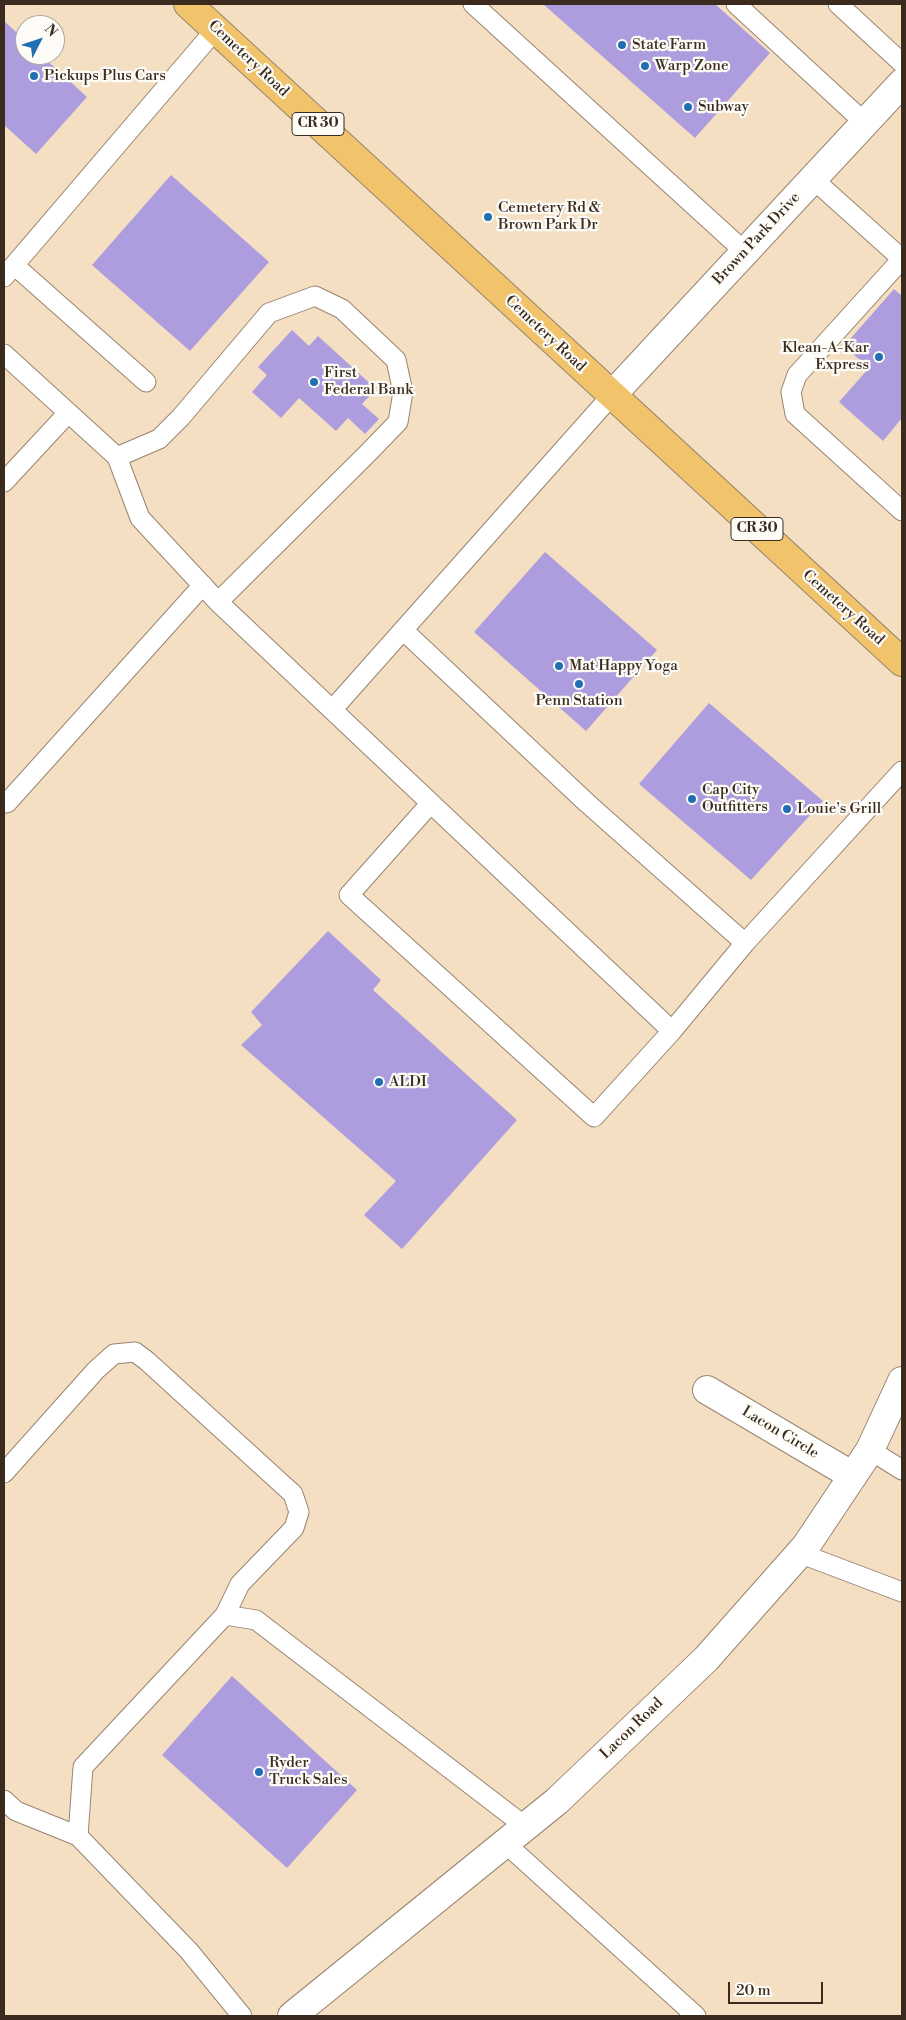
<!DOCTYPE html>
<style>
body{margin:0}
#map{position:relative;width:906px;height:2020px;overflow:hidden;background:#f4dfc2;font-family:"Libre Bodoni",serif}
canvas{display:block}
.frame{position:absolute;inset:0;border:5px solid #3b2a1e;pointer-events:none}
.north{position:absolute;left:15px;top:15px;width:50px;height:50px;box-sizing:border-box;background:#fdfcf7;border:1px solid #afa8a0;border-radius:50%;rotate:49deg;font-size:14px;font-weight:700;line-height:20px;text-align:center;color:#3b2a1e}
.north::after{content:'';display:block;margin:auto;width:18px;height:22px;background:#1f6fb2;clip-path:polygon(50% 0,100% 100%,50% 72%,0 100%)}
.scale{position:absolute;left:728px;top:1982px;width:95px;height:22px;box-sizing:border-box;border:2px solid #3b2a1e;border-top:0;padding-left:6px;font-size:15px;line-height:18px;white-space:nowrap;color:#3b2a1e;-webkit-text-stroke:4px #fdfcf7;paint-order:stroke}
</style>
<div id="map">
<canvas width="906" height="2020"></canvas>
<div class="frame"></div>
<div class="north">N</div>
<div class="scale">20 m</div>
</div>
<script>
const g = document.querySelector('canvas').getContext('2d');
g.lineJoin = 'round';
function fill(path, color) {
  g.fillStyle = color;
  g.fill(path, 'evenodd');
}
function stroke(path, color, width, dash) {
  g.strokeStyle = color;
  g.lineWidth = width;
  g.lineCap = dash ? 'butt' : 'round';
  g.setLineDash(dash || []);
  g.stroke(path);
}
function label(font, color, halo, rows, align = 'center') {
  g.font = font + ' "Libre Bodoni",serif';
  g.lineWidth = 4.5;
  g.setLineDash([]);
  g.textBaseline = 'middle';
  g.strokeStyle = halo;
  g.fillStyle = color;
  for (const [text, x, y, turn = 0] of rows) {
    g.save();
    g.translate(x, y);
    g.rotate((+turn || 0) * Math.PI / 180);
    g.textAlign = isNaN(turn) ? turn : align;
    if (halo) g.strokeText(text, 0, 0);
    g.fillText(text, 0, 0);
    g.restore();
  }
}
fill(new Path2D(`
 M543,4H715L770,53L695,138Z
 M4,21L25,40V55H41L87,97L36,154L4,125Z
 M171,175L269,262L190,351L92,265Z
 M894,289L902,296V418L883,441L839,402L869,368L844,346Z
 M292,330L309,346L318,336L376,389L362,404L379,419L365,434L348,418L336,431L299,398L281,418L252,392L267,375L258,367Z
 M545,552L657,650L586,731L474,632Z
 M709,703L823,801L751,880L639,784Z
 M328,931L381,980L373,990L517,1120L402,1249L364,1215L396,1181L241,1045L262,1025L251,1012Z
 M232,1676L357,1790L287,1868L162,1755Z`), '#ae9dde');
const lane = new Path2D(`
 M473,4L745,252
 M736,4L865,123
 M838,4L902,63
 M813,179L902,259
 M902,259L797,375L791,392L795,414L902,511
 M14,265L146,382
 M4,277L216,29
 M4,354L117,457L140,518L218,602L672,1031
 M117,457L159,439L181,417L269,313L315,296L342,309L396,360L403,392L398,422L368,453L218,602
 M4,482L68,413
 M403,630L587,803L745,943
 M332,710L612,395
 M7,803L203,585
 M430,804L349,895L594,1117L672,1031L745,943L902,771
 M870,1450L902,1470
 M4,1473L96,1370L114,1354L135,1352L147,1361L293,1494L299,1512L294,1528L240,1584L225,1615
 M799,1553L902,1592
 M4,1800L16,1811L78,1836
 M505,1843L696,2016
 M242,2016L189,1951L78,1836L83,1767L225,1615L256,1620L526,1827`);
const street = new Path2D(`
 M612,395L902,83
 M707,1390L853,1476
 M292,2016L557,1801L706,1659L806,1546L870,1450L902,1381`);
const primary = new Path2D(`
 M188,4L902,662`);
stroke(lane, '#988470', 21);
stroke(street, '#988470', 30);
stroke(primary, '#988470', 30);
stroke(lane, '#fff', 19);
stroke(street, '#fff', 28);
stroke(primary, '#f1c36a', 28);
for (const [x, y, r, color] of [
 [622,45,5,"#1f6fb2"],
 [645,66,5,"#1f6fb2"],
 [34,76,5,"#1f6fb2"],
 [688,107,5,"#1f6fb2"],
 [488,217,5,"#1f6fb2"],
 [879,357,5,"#1f6fb2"],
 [314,382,5,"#1f6fb2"],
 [559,666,5,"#1f6fb2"],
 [579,684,5,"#1f6fb2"],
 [692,799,5,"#1f6fb2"],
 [787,809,5,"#1f6fb2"],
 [379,1082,5,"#1f6fb2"],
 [259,1772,5,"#1f6fb2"]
]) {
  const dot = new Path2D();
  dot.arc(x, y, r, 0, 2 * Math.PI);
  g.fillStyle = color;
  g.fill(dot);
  stroke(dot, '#fdfcf7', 2);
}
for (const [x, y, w] of [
 [318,124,52],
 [757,529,52]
]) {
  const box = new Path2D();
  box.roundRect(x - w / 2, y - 11.5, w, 23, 4);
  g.fillStyle = '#fdfcf7';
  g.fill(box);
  stroke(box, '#3b2a1e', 1);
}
label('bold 14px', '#3b2a1e', null, [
 ["CR 30",318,124],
 ["CR 30",757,529]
]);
label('15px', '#3b2a1e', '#fdfcf7', [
 ["State Farm",632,45],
 ["Warp Zone",655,66],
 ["Pickups Plus Cars",44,76],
 ["Subway",698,107],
 ["Cemetery Rd &",498,208],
 ["Brown Park Dr",498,225],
 ["Klean-A-Kar",869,348,"right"],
 ["Express",869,365,"right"],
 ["First",324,373],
 ["Federal Bank",324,390],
 ["Mat Happy Yoga",569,666],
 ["Penn Station",579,701,"center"],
 ["Cap City",702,790],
 ["Outfitters",702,807],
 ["Louie's Grill",797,809],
 ["ALDI",389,1082],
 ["Ryder",269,1763],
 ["Truck Sales",269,1780]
], 'left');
label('15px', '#3b2a1e', '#fdfcf7', [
 ["Cemetery Road",248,59,43],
 ["Brown Park Drive",757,239,-47],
 ["Cemetery Road",545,334,43],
 ["Cemetery Road",843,608,42],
 ["Lacon Circle",780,1433,31],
 ["Lacon Road",632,1729,-44]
]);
</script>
